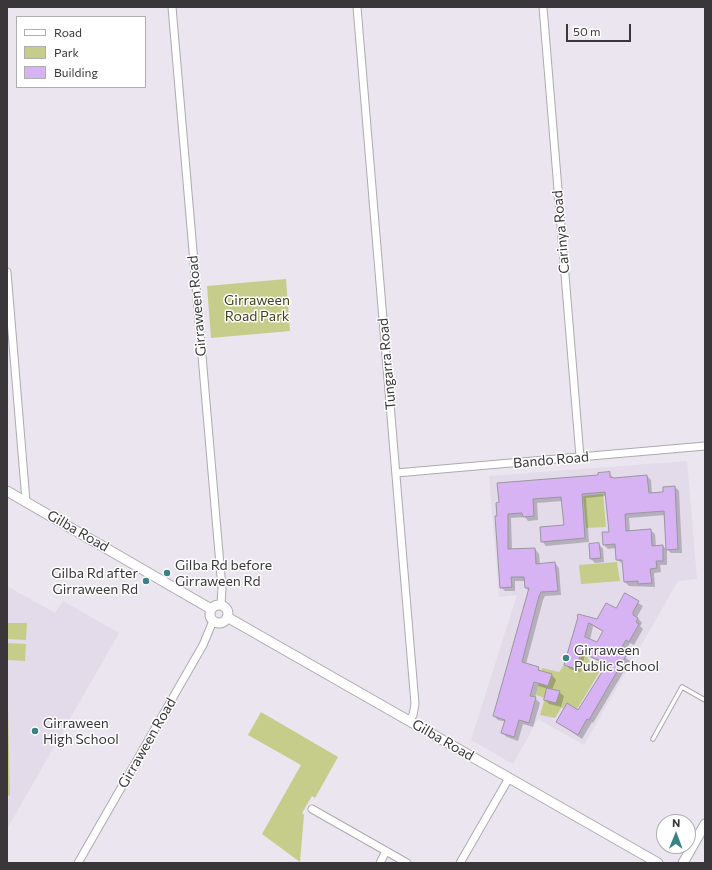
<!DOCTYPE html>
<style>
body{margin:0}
#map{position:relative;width:712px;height:870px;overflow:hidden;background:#eae5ee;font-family:Commissioner,sans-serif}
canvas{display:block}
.frame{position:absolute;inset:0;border:8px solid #39373a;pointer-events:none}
.legend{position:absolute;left:16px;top:16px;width:130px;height:72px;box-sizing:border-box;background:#fff;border:1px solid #b0afb0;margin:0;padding:5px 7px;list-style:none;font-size:12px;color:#39373a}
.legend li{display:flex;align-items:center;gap:8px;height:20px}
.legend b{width:20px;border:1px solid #b0afb0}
.north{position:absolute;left:656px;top:814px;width:40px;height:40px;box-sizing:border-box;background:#fff;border:1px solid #b0afb0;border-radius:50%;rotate:1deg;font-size:11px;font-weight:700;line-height:16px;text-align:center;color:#39373a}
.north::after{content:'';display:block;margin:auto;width:14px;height:18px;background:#3a8284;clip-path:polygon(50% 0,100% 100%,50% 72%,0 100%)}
.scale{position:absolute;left:566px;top:24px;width:65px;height:18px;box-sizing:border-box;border:2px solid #39373a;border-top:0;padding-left:5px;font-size:12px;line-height:14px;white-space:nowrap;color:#39373a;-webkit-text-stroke:3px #fff;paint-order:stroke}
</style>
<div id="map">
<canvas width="712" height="870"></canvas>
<div class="frame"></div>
<ul class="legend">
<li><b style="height:5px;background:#fff"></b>Road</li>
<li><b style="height:11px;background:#c6cd8b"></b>Park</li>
<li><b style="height:11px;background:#d8b3f4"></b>Building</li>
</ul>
<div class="north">N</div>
<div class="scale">50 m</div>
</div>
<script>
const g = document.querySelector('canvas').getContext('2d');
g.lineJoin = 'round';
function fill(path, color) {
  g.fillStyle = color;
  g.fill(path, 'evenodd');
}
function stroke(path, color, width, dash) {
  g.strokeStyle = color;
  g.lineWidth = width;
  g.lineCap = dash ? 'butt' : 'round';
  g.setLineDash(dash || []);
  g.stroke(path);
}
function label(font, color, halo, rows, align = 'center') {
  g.font = font + ' Commissioner,sans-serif';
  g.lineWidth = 3;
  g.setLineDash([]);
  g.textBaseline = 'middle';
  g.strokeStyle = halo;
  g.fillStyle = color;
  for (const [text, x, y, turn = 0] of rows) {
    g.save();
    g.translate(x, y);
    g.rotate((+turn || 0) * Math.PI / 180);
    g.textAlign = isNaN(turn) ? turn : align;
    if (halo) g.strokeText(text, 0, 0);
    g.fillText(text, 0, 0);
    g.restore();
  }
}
fill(new Path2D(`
 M687,461L697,579L678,581L584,745L538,719L513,764L471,740L517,595L499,597L489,476Z
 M7,586L55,613L63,601L119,633L7,829Z`), '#e3daea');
fill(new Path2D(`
 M286,279L290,331L211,338L207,286Z
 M603,494L606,527L586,528L583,496Z
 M617,562L620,581L581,584L579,565Z
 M7,623H27L26,640L7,639Z
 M573,639L585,652L590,662H600L607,647L612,651L574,714L570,705L567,703L563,708H561L555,718L540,715L545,698L536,695L542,668L559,672L564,665Z
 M7,643L26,644L25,661L7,660Z
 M7,709H8L10,796L7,795Z
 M261,712L338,757L315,798L312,796L302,813L304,815L300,862L262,834L301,765L248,735Z`), '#c6cd8b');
fill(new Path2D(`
 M609,473L614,479L647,476L651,480L652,494L664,493L675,487L679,491L682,553H671L667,549V565H660L661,572L654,573L655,587L629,586L625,582L624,564L617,560L616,548L608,549L604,545L610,533L606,496L586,498L589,542L546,546L542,541L565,526L563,501L537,503L538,520L528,521L525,517L511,518L512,550L535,549L539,554L540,565L555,563L559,568L561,595L545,596L543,600L526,664L538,668L542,673L552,675L556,680L552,690L559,692L564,696L561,707L549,704L545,700L548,689L538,686L535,698L540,703L533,727L523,724L518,741L507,737L502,733L506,722L498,720L494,716L529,591L526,588V581H515V591H505L501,587L497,503ZM665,515L667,550L663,546L656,547L655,534L650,530L630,531L629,518Z
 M599,544L603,549L604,562L595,563L591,559Z
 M625,595L643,606L637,617L642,623L640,626L643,629L634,645L630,643L623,656L630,661L593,723L592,722L582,739L557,722L578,711L607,665L585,655L580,672L570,669L566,665L579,615L598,620L617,610ZM593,626L604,632L597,643L590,640Z`), '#0003');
const building = new Path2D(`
 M610,472V477L614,478L647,475L649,493L663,492V487L675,486L678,549L666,550L664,511L625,514L626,531L651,529L652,546L663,545V561H656L657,568L650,569L652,583L638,584V581L624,582L622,560H616L615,544L603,545L602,532H609L605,492L582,494L585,538L541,542L540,527L564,525L561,497L533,499L534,516L523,517L522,513L508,514V549L535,548L536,564L555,562L558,591L541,592L539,596L522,662L539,667L538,670L552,674L548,686L534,682L530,696L536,697L529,723L519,720L514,737L501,733L505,720L493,716L529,588H525L524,577H511L512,587L500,588L495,516H497L496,503L499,502L497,483L598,475V473Z
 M599,543L601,558L590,559L589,544Z
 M625,593L639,601L633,612V615L638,618L636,622L639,624L629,642L626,640L619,652L626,656L589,720L587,719L578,735L556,722L567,703L578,710L607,664L581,652L576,669L564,665L578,617L577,616L578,614L597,619L606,603L616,608ZM589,623L603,631L597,642L585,637Z
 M547,688L560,691L556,703L544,700Z`);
fill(building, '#d8b3f4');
stroke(building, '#9b969f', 1);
const service = new Path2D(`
 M653,739L682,687L705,700`);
const minor = new Path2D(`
 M172,7L222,588L221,604
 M357,7L415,704L413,715L409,720
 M543,7L580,457
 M7,272L26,501
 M396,473L705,446
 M312,809L407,863
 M78,863L203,645L213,621
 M380,863L386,851
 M460,863L509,778`);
const tertiary = new Path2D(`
 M7,491L211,609
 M210 614a9 9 0 1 1 18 0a9 9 0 1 1-18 0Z
 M227,617L658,863
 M683,863L705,824`);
stroke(service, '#aea9b2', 5.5);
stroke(minor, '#aea9b2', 9);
stroke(tertiary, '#aea9b2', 11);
stroke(service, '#fff', 3.5);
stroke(minor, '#fff', 7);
stroke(tertiary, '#fff', 9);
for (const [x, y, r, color] of [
 [167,573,4,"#3a8284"],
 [146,581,4,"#3a8284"],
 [566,658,4,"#3a8284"],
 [35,731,4,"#3a8284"]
]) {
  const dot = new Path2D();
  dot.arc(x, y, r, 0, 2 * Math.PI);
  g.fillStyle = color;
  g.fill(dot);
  stroke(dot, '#fff', 1.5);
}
label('14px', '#39373a', '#fff', [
 ["Carinya Road",561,232,-95],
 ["Girraween Road",197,306,-95],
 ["Tungarra Road",387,364,-95],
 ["Bando Road",551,460,-5],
 ["Gilba Road",78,531,30],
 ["Gilba Road",443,740,30],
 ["Girraween Road",147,743,-60]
]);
label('14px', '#3f4219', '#fff', [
 ["Girraween",257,300],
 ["Road Park",257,316]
]);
label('14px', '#39373a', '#fff', [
 ["Gilba Rd before",175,565],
 ["Girraween Rd",175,581],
 ["Gilba Rd after",138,573,"right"],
 ["Girraween Rd",138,589,"right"],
 ["Girraween",574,650],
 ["Public School",574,666],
 ["Girraween",43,723],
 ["High School",43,739]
], 'left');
</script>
